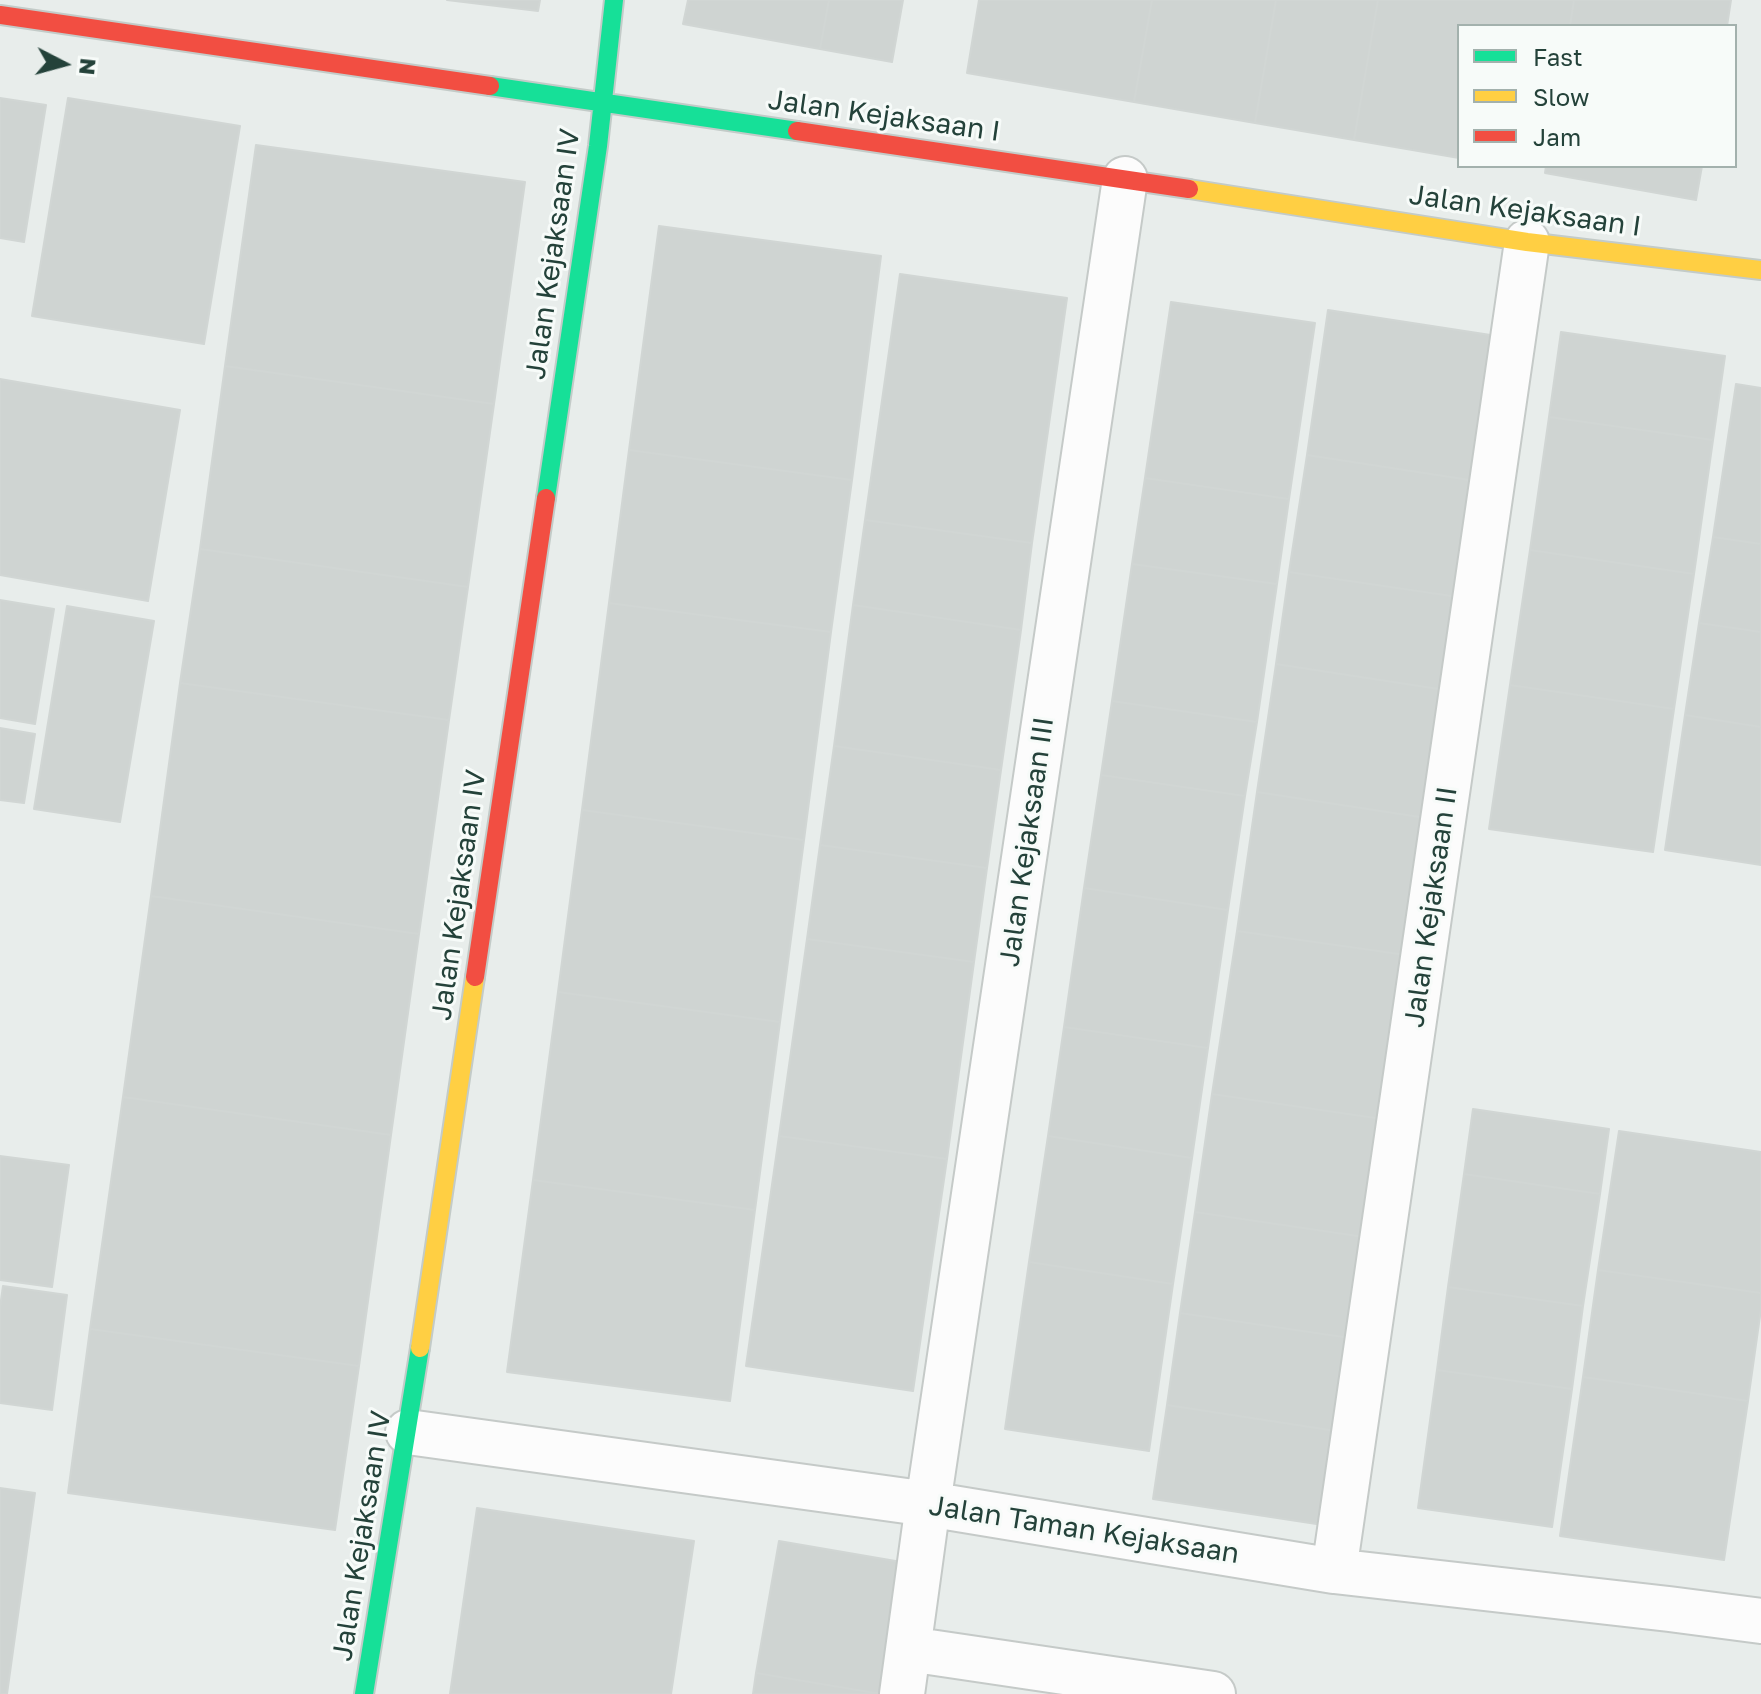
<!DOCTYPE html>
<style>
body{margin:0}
#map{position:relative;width:1761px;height:1694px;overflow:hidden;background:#e8edeb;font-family:"Golos Text",sans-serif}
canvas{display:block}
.legend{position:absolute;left:1457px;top:24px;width:280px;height:144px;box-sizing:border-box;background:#f7fbf9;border:2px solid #a3b1ad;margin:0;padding:10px 14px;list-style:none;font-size:24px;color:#24423a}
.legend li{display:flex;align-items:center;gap:16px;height:40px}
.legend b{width:40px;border:2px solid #a3b1ad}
.north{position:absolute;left:24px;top:24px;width:80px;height:80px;-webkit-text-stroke:6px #f7fbf9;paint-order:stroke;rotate:96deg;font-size:22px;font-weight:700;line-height:32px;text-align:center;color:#24423a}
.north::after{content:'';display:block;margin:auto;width:28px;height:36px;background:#24423a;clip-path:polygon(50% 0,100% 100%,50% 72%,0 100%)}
</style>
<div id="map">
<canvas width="1761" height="1694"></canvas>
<ul class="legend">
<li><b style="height:10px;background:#16e098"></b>Fast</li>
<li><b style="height:10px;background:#ffcf43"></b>Slow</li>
<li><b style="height:10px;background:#f24e42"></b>Jam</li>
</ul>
<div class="north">N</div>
</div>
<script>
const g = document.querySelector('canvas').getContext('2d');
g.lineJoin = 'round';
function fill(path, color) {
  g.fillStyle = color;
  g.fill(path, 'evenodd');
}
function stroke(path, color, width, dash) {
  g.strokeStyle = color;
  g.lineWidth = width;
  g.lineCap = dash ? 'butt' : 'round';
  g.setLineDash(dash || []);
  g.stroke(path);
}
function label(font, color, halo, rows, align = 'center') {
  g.font = font + ' "Golos Text",sans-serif';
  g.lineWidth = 6;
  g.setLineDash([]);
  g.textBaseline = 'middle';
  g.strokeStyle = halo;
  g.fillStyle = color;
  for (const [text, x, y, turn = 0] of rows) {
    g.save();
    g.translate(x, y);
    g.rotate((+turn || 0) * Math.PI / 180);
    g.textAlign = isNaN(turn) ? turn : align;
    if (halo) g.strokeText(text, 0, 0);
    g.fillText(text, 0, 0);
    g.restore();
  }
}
const building = new Path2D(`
 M447,0H540L538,11Z
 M688,0H829L820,49L683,24Z
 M829,0H903L892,62L820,49Z
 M979,0H1152L1134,102L967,73Z
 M1152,0H1276L1255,123L1134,102Z
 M1276,0H1378L1354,140L1255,123Z
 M1378,0H1574L1570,26H1459V158L1354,140Z
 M1574,0H1731L1727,26H1570Z
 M0,98L46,105L24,242L0,238Z
 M68,98L240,126L204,344L32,316Z
 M256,145L525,182L494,404L225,366Z
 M1546,166H1702L1696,200L1545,173Z
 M659,226L881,256L852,480L629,450Z
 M900,274L1067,298L1032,543L865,520Z
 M1171,302L1315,323L1289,499L1145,478Z
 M1328,310L1497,336L1476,481L1307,455Z
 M1561,332L1725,356L1713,440L1549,417Z
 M225,366L494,404L468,587L200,549Z
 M0,379L180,410L148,601L0,575Z
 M1736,384L1761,388V544L1713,537Z
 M1549,417L1713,440L1694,574L1530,550Z
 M629,450L852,480L831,632L609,603Z
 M1307,455L1476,481L1458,597L1289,572Z
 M1145,478L1289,499L1277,584L1132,564Z
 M865,520L1032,543L1021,630L853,605Z
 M1713,537L1761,544V632L1699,623Z
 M200,549L468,587L449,720L180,683Z
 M1530,550L1694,574L1674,709L1510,685Z
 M1132,564L1277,584L1257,722L1112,701Z
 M1289,572L1458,597L1445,690L1276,664Z
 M0,600L54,609L35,724L0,718Z
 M609,603L831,632L804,840L582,810Z
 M853,605L1021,630L1001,770L834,746Z
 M67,606L154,621L120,822L34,809Z
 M1699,623L1761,632V727L1685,715Z
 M1276,664L1445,690L1426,818L1257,792Z
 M180,683L449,720L419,934L151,896Z
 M1510,685L1674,709L1653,852L1489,829Z
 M1112,701L1257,722L1245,796L1101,775Z
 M1685,715L1761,727V865L1665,850Z
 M0,728L35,734L24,803L0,800Z
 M834,746L1001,770L987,868L820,845Z
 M1101,775L1245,796L1228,910L1084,888Z
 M1257,792L1426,818L1406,955L1237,931Z
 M582,810L804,840L780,1022L558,992Z
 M820,845L987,868L974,962L807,939Z
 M1084,888L1228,910L1208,1048L1064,1027Z
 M151,896L419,934L391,1135L123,1097Z
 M1237,931L1406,955L1382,1119L1212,1094Z
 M807,939L974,962L947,1159L779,1136Z
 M558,992L780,1022L755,1210L533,1180Z
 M1064,1027L1208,1048L1192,1158L1048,1136Z
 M1212,1094L1382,1119L1364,1237L1195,1212Z
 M123,1097L391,1135L359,1366L90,1329Z
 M1473,1109L1609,1129L1600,1194L1464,1174Z
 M1619,1131L1761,1152V1293L1598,1270Z
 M779,1136L947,1159L913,1391L746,1366Z
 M1048,1136L1192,1158L1173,1284L1029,1262Z
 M0,1156L69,1165L52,1287L0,1280Z
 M1464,1174L1600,1194L1583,1306L1448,1287Z
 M533,1180L755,1210L730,1401L507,1372Z
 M1195,1212L1364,1237L1350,1338L1180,1313Z
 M1029,1262L1173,1284L1149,1451L1005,1429Z
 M1598,1270L1761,1293V1309L1748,1401L1583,1377Z
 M3,1286L67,1295L52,1410L0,1403V1307Z
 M1448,1287L1583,1306L1572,1389L1437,1370Z
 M1180,1313L1350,1338L1336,1431L1167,1405Z
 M90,1329L359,1366L335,1530L68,1493Z
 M1437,1370L1572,1389L1552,1527L1418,1508Z
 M1583,1377L1748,1401L1724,1560L1560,1536Z
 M1167,1405L1336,1431L1323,1525L1153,1499Z
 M0,1488L35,1493L7,1694H0Z
 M477,1508L694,1541L671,1694H450Z
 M779,1541L913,1564L881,1694L756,1673Z
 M756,1673L881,1694H753Z`);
fill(building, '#cfd4d2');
stroke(building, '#d1d6d4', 2);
const street = new Path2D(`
 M408,1432L928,1504L1334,1571L1669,1609L1761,1621
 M1334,1571L1527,242
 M909,1649L1213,1694
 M902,1694L928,1504L1125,179`);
const fast = new Path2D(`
 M490,86L797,131
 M546,498L598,146L614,0
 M364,1694L420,1348`);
const slow = new Path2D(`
 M1189,189L1527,242L1761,270
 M420,1348L475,977`);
const jam = new Path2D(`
 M0,15L490,86
 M797,131L1189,189
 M475,977L546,498`);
stroke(street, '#c5cac8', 48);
stroke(fast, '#c3cbc8', 22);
stroke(slow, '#c3cbc8', 22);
stroke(jam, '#c3cbc8', 22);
stroke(street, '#fcfcfc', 44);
stroke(fast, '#16e098', 18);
stroke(slow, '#ffcf43', 18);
stroke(jam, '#f24e42', 18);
label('28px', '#24423a', '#f7fbf9', [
 ["Jalan Kejaksaan I",884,116,8],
 ["Jalan Kejaksaan I",1525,211,8],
 ["Jalan Kejaksaan IV",553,254,-82],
 ["Jalan Kejaksaan III",1027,842,-82],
 ["Jalan Kejaksaan IV",459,895,-82],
 ["Jalan Kejaksaan II",1431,907,-82],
 ["Jalan Taman Kejaksaan",1084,1530,9],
 ["Jalan Kejaksaan IV",362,1536,-81]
]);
</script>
